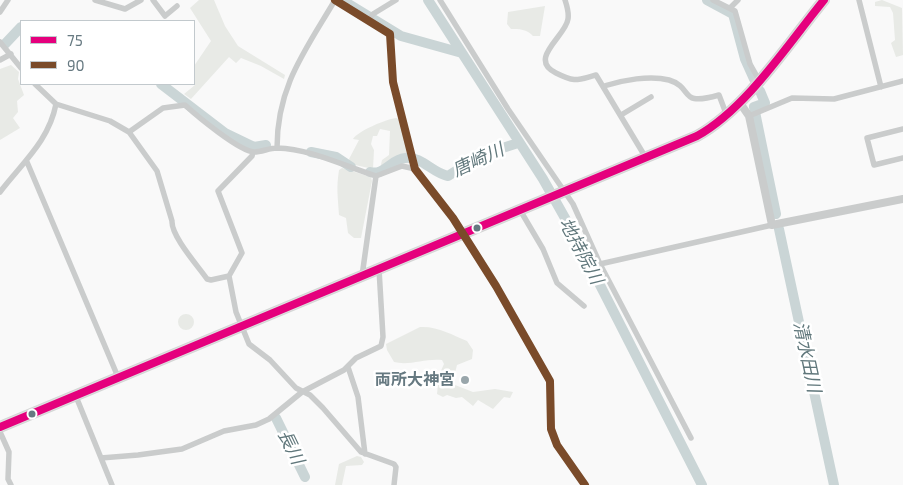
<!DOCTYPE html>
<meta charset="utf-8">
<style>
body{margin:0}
#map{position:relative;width:903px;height:485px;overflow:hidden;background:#f9f9f9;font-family:"Exo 2",sans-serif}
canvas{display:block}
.legend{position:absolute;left:20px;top:20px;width:175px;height:65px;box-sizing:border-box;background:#fff;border:1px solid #c2c9cd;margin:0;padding:6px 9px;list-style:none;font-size:15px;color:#667981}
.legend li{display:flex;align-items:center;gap:10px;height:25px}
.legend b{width:25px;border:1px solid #c2c9cd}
</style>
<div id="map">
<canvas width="903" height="485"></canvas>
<ul class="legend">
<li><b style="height:6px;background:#e5007d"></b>75</li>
<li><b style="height:6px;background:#7a4b2a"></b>90</li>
</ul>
</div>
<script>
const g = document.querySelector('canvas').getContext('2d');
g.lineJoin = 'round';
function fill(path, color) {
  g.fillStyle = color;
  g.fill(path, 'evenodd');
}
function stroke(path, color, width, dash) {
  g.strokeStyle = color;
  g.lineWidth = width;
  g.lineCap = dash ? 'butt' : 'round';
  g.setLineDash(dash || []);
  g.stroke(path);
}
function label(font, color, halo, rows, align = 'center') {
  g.font = font + ' "Exo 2","Noto Sans JP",sans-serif';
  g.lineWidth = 5;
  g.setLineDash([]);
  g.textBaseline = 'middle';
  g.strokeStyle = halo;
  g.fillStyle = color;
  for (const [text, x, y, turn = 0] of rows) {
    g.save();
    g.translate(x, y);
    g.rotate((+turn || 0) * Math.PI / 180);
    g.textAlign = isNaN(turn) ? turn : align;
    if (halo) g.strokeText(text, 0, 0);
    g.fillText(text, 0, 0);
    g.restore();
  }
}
fill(new Path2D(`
 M199,0H214L225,26L238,46L285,75L284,79L261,66L241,58L236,63L229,57L191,99L184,94L195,85L194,66L211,41L190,8Z
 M882,0L902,8L903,55L896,57L891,43L895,40L893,13L890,7L875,6V2Z
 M545,6L540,36H533C527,29 519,29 511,29L507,24L508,12Z
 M11,65L19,72L18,79L24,95L17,101L18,112L13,118L20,128L0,140V69Z
 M397,118L401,122L412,163L388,164L380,169L382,160L389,155L390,131L380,129L377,136H373L371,144L374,150L373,169L351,164L349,159L359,140L353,139C358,131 386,119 397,118Z
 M342,168L371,177L372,181L361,238H354L348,233L346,218L339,215C338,197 336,189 339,170Z
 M178 322a8 8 0 1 1 16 0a8 8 0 1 1-16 0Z
 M420,327C438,326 452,335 467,341L473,350L472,359L457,365L453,381L455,385L473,392L495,389L513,392L510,398L504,397L493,409L478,400L473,406L462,397L456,398L447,395L443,397L437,394L439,375L444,364L442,360C425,358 410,366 394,362L387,350L386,344Z
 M357,456L361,457L364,462L362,465L346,466L342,485H335L339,464Z`), '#e8eae6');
stroke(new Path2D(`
 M342,0L401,36L462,53
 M428,0L543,179L574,234L702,485
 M707,0L733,14L745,59L754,79
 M5,44L21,27
 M161,84L225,133L254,147L266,145
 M760,91L765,103L754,107L776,214
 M311,152L336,157L351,167
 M370,172C384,176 391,159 405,158C422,156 432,173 448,176L481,155L518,143
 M779,229L834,485
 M276,418L305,477`), '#cad5d6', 10);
const trunk = new Path2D(`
 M0,427L697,136C746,109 788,44 824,0`);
stroke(trunk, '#d4d5d5', 12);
stroke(new Path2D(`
 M95,0L125,9L141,0
 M153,0L165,16L177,6
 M335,0L390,34L393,82L415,169L453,218L496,286L550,381L551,429L557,445L585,485
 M440,0L508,109L573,204L600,264L691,438
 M565,0C567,6 569,13 568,19C566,36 527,59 556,73C576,83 577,80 596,75L646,158
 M713,0L735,11L750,64L759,80
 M859,0L881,87
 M731,7L738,0
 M0,12L8,0
 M369,20L373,14L396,0
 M0,42L21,68
 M0,60L11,54
 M35,84L56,104L110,121L129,132L157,171L172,221C171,236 198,266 207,279L211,280L229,276
 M604,86C623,80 650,75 669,80C695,88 677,107 719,95L727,116
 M621,115L651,97
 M749,116L792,98L834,99L903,81
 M903,129L867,138L874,165L903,158
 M129,132L163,108L185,105C197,116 239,151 254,152C262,152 269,148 277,148C311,149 344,166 376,176L402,166L415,169
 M277,148C277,86 305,51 335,0
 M253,152L252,156L218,191L242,253L229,276L236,312L249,344L270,360L296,388L310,395L323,408L361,452L394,464L396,467L394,485
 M27,162L118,377
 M0,192C22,163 49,141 56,104
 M520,210L543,249L557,283L584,306
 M600,264L772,225
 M362,276L376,176
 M348,367L358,397L365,454
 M75,394L112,485
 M0,432L9,452L8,479L11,485
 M101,458L138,455L182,449L224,431L256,425L269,419L302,392L344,370L356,358L381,346L383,337L379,269`), '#cacccc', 5.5);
stroke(new Path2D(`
 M740,103L749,116L772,225L903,199`), '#cacccc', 8);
stroke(trunk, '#dfe0e0', 10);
stroke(new Path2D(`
 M0,427L697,136C746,109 788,44 824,0`), '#e5007d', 8);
stroke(new Path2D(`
 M335,0L390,34L393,82L415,169L453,218L496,286L550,381L551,429L557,445L585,485`), '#7a4b2a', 8);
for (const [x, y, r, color] of [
 [477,228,4.5,"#667981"],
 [465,380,5,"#99a6ab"],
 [32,414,4.5,"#667981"]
]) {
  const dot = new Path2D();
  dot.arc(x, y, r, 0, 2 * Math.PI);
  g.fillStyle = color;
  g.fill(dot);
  stroke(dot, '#fff', 2);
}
label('bold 16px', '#667981', '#fff', [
 ["両所大神宮",455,380]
], 'right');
label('italic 18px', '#60777b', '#fff', [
 ["唐崎川",478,160,-25],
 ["地持院川",581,251,62],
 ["清水田川",807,357,78],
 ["長川",291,447,64]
]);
</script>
